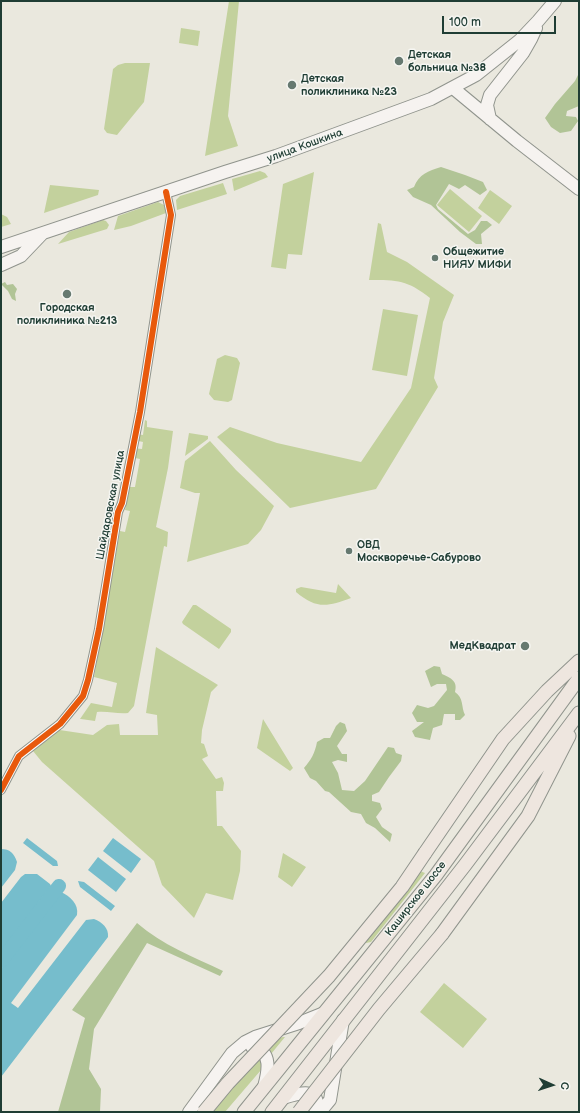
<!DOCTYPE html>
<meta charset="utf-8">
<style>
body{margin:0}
#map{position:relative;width:580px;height:1113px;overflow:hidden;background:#eae8de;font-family:"Balsamiq Sans",sans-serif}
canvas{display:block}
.frame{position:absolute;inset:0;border:2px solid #1f3d34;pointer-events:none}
.north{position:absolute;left:532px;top:1065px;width:40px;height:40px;-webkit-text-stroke:3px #f6f6f2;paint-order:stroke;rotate:93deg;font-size:11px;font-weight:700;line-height:16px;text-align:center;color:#1f3d34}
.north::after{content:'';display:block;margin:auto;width:14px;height:18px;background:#1f3d34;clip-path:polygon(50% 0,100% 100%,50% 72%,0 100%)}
.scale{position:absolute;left:442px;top:16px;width:114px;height:18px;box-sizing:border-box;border:2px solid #1f3d34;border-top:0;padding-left:5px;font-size:12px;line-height:14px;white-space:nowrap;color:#1f3d34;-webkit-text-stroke:3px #f6f6f2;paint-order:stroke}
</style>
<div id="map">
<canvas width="580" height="1113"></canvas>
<div class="frame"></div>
<div class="north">С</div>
<div class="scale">100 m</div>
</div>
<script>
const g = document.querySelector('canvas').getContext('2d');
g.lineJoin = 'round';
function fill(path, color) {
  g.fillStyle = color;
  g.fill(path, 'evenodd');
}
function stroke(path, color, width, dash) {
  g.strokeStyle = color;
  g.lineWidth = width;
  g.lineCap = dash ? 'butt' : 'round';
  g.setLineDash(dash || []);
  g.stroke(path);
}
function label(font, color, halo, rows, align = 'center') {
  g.font = font + ' "Balsamiq Sans",sans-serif';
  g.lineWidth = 3;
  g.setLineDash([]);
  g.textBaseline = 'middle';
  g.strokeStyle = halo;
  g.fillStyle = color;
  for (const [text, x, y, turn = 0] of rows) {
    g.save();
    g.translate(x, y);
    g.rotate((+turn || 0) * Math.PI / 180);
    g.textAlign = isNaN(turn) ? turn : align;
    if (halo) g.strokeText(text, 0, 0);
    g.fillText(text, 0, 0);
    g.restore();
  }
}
fill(new Path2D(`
 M229,1H239L228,116L238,146L205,156Z
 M181,28L200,31L198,46L179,43Z
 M125,63H150L144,102L117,135L107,133L104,129L113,69L118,65Z
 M260,171L265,173L268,177L234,191L232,179Z
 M314,172L302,255L288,254L286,269L271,267L283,184Z
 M223,183L227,194L177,210L176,200L180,196Z
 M50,185L99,190L98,195L44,213Z
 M450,189L482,216L469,232L437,205Z
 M490,190L512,206L499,224L478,208Z
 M158,202L164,205L166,213L131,226L114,230L118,216Z
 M1,214L7,217L11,224L1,227Z
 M103,220L106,221L109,225L107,229L58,244L69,232Z
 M378,223L381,224L387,252L407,262L454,295L443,322L434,378L438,387L376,489L290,508L217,437L230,427L277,443L361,462L411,388L430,298C407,280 398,280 369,280Z
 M383,309L418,315L407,376L372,370Z
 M225,355L237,358L240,363L232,400L228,402L214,400L209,394L217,359Z
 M145,420L147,421V427L173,431L168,468L156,527L168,532L167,547L164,546L134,706L128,713C117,714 108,711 97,712L95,721L81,719H80L91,703L112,707L117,683L94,677L120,531L125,532L130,511L125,510L130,487H135L140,459L130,457L132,448L142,449L143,442L134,440L136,434L143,435Z
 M189,433L208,436V439L185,456Z
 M210,441L236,470L274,506L261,530L248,544L187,562L200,493H195L180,488L185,461Z
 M338,584L351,598C327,607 316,609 296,592V589L301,587L336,593Z
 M193,605H196L231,629V632L219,649L183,624L182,622Z
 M156,647L218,685L211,692L202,730L201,743L204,744L208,756L202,759L216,779L222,777L224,783L223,791H216L217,826H222L241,851L240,871L233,900L206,893L194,918L162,885L154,861L42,762L33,751L53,735L52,733L53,729L93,735L107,725L119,724L120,735H158L157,715L146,713Z
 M263,719L293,768L290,771L257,748Z
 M283,853L306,867L292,887L278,877Z
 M420,871L425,873L371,942L366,943L361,938Z
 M444,983L487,1019L463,1048L420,1012Z
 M283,1037H285L271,1054L265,1044L267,1042Z
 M258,1058C262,1062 263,1065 261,1070L225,1112H201Z`), '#c3d19d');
fill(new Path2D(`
 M579,73V106L567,111L566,116L576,117L578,121L571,131L560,133L551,127L545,118L555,104L575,81Z
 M441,167L465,175L483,182L487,190L480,195L465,185L459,189L449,184L436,205L438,209L468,234L475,230L481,221H487L492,225L481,234L482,244H476L460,232L431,205L413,197L407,190L414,187C419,174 428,171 441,167Z
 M5,282L7,285L13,284L17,289L15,294L16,301L12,299L8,291L1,284Z
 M434,666L440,667L442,674C451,678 458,681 455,692C464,698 461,707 465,715L460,720H455V714H444L442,725L433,728L430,740L415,737L412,731L424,722H417L412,713L417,705L428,708L434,706L447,690L446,684H437L431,687L425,671Z
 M340,722L345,724L347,731L337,746L342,754H347V762L338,760L332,762L338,773L342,790L354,791L365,781L388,747L394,748L396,753L402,755L401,761L389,777L379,792L372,795V801L380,803L382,809L376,817L382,827L392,834L390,842L375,828L366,823L361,814L351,812L329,792L325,791L316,781L310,778L304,768C311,760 315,753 317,742L324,738H330L336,726Z
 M137,923C162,945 194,957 223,971L220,976L147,943L94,1029L89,1069L101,1089L100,1112H58L85,1018L72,1010Z`), '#b1c496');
fill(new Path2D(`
 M27,838L57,861L58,866H53L23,843Z
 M113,838L141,859L131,873L103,851Z
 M1,849C10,849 14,853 17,862L15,870L1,888Z
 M98,857L126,879L116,892L88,870Z
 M25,874H37L50,884L51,886L1,951V903L21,877Z
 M78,881L84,882L115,906L111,911L80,887Z
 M61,892C70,896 79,904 77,915L11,1003L18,1008L86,920L94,919C102,922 109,928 108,937L1,1077V969Z`), '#76bdcc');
stroke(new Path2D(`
 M1,961L59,886`), '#76bdcc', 14);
const street = new Path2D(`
 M1,790L19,756L60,724L83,696L88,680L99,629L118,512L122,503L140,412L171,215L166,192`);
const secondary = new Path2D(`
 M453,88L517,141L579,189
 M490,119L487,105L490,95L523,53L531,39L536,28
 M1,247L225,172L276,156L431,99L476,75L520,40L538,21L555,1
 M1,265L21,256L42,234
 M252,1047C273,1051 268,1072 264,1087
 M283,1098C296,1094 324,1085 315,1112
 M189,1112L232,1053L245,1042L255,1037L299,1023L324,1013
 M320,1112L330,1100L343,1020`);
const primary = new Path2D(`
 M425,853L503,739L547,691L579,661
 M442,934L528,816L569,736
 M244,1112L436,875L579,678
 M272,1112L465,865L579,713`);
stroke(street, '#90948d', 10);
stroke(secondary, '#90948d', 14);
stroke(primary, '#90948d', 15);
stroke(street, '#fcfcfa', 8);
stroke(secondary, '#f6f3f0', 12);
stroke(primary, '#eee6df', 13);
const primaryBridge = new Path2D(`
 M204,1112L228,1083L329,976L402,887L425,853
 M299,1112L379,1009L442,934`);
stroke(primaryBridge, '#90948d', 15, []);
stroke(primaryBridge, '#eee6df', 13);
stroke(new Path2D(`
 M1,790L19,756L60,724L83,696L88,680L99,629L118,512L122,503L140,412L171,215L166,192`), '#e8590c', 6);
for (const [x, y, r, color] of [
 [399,61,5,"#667970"],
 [292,85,5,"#667970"],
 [435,258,4,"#667970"],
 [67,294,5,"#667970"],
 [349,551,4,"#667970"],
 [525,646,5,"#667970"]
]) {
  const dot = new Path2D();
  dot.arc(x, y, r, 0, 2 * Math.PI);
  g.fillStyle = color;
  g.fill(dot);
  stroke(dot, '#f6f6f2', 1.5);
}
label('bold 11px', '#1f3d34', '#f6f6f2', [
 ["Детская",408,55],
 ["больница №38",408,68],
 ["Детская",301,79],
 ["поликлиника №23",301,92],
 ["Общежитие",443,252],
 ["НИЯУ МИФИ",443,265],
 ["Городская",67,308,"center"],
 ["поликлиника №213",67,321,"center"],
 ["ОВД",357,545],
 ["Москворечье-Сабурово",357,558],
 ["МедКвадрат",516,646,"right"]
], 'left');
label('11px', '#1f3d34', '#f6f6f2', [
 ["улица Кошкина",305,146,-20],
 ["Шайдаровская улица",111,505,-79],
 ["Каширское шоссе",416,899,-52]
]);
</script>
